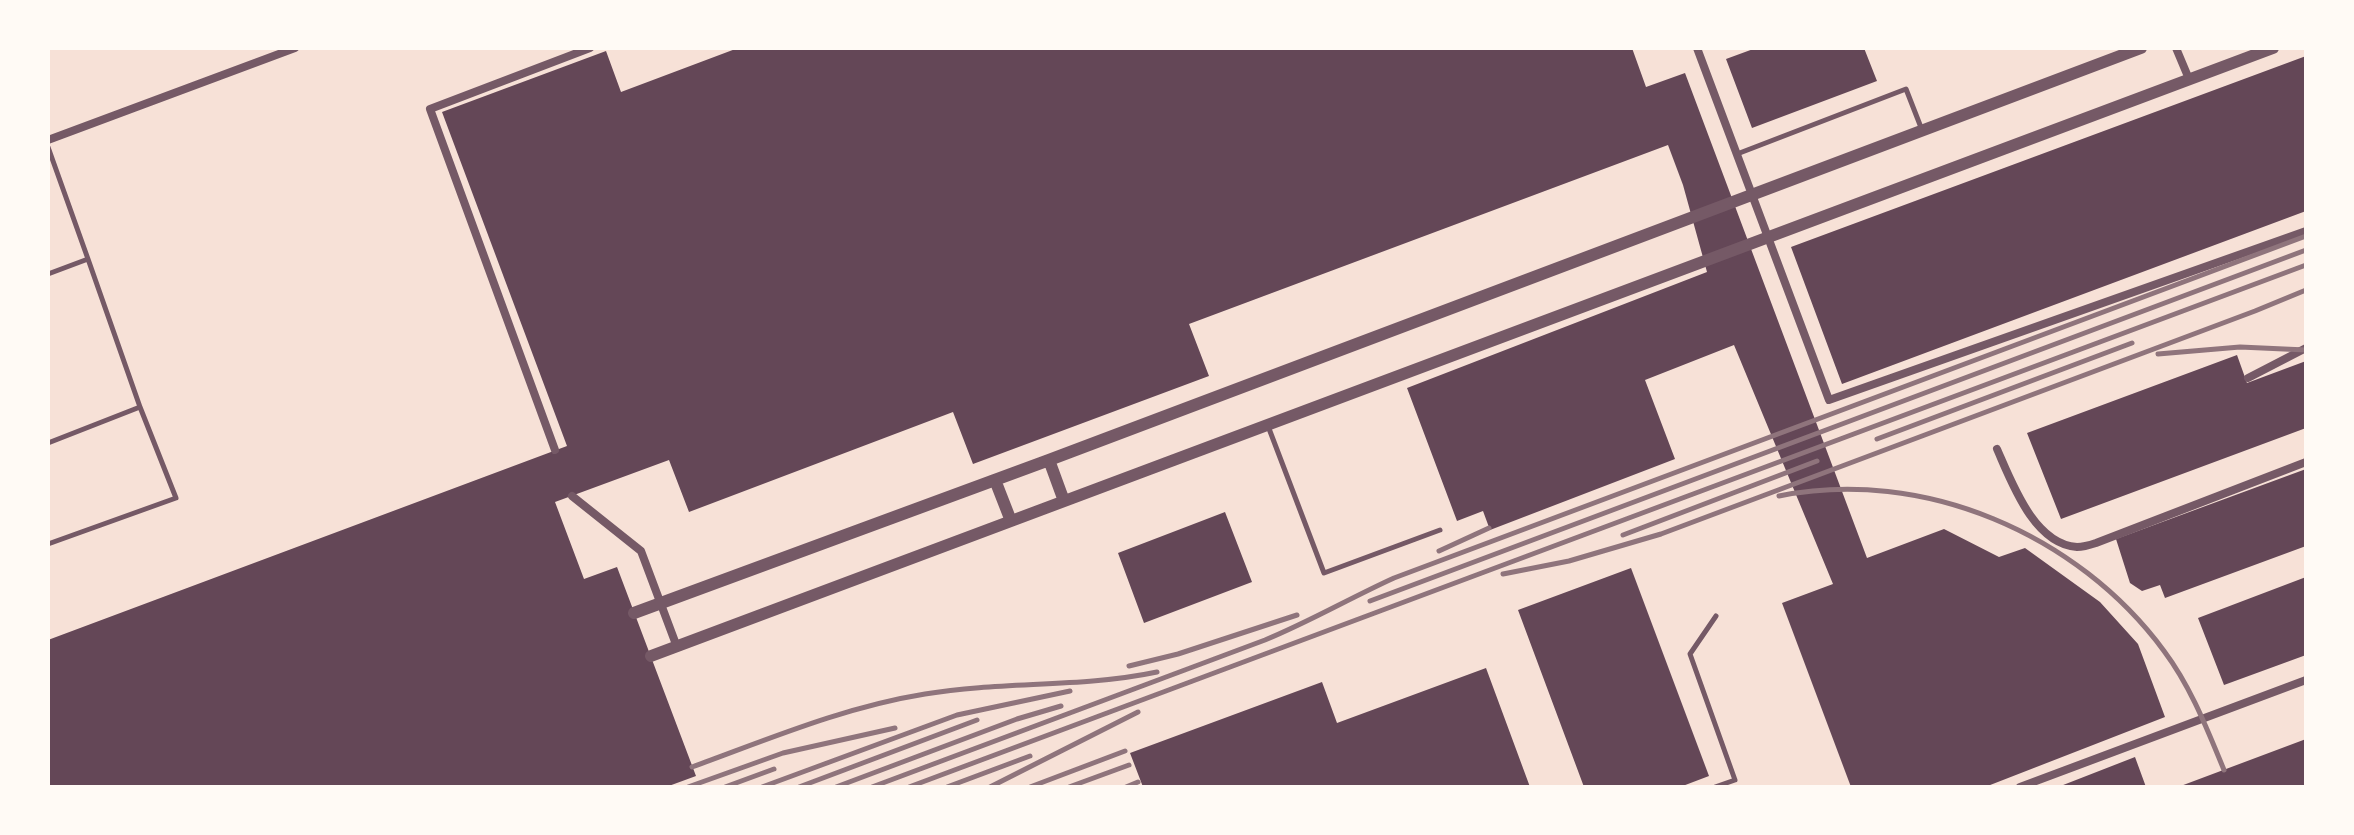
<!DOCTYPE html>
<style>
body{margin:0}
#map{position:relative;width:2354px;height:835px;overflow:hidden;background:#f7e1d7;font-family:"IBM Plex Sans",sans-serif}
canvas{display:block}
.frame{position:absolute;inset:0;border:50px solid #fffaf5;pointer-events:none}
</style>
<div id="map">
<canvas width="2354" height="835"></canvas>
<div class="frame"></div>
</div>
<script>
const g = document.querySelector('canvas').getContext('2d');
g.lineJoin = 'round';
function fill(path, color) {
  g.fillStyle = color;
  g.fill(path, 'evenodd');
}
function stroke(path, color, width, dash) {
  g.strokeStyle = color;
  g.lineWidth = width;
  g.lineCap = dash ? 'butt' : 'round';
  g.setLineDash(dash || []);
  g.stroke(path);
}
fill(new Path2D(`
 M738,48H1632L1646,87L1685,73L1867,558L1944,529L1999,557L2025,548L2100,602L2138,644L2165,717L1985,787H1851L1782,603L1833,584L1734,345L1645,380L1675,459L1490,530L1483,511L1457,521L1407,388L1707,272L1683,185L1668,145L1189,324L1209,376L973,464L953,412L689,512L669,460L555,502L584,579L617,567L696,776L666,787H48V640L567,446L442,112L606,51L621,92Z
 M1756,48H1864L1877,81L1752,128L1726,59Z
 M2306,56V211L1842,384L1791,247Z
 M2237,355L2247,383L2306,361V428L2061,519L2027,433Z
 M2306,469V546L2165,598L2160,585L2142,591L2130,583L2116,539Z
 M1225,512L1252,582L1144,623L1118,553Z
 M1631,568L1709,776L1680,787H1584L1518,610Z
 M2306,577V655L2224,685L2198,618Z
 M1486,668L1530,787H1143L1130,753L1322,682L1337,723Z
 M2306,739V787H2178Z
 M2135,757L2146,787H2058Z`), '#644757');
stroke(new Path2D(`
 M48,147L88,259L48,274
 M1737,154L1906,89L1922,130
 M1268,426L1324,573L1440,530
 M48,443L140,407L88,259
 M48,544L176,498L140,407
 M1715,787L1735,780L1690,654L1716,616`), '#755966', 5);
stroke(new Path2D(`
 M1697,48L1829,400L2306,231
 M2176,48L2189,79
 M48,140L295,48
 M2248,378L2306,348
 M1997,449C2012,483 2034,544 2077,547C2083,547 2090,545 2096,543L2306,462
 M555,450L430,109L590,48
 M572,496L641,551L677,647
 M2020,787L2306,680`), '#755966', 8);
stroke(new Path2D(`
 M1049,460L1064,501
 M995,480L1011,521
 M634,613L1049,460L2141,48
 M651,656L2273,48`), '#755966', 12);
stroke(new Path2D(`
 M2158,354L2240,347L2306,350
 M1877,439L2132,343
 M1779,496C1923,467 2078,534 2164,651C2191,687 2207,729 2224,770
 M1623,535L1817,461
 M1439,551L1489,528
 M1503,574L1569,561L1661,534L2255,311L2306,290
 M1370,601L2306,250
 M1129,666L1178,654L1297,615
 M692,767C769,739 844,707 925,694C1002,681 1081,688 1157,672
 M688,787L783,753L895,728
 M725,787L774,769
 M762,787L957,715L1070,691
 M799,787L977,720
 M836,787L1017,719L1061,706
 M872,787L1265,640C1309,622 1350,598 1394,578L2306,236
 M909,787L2306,265
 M947,787L1030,756
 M990,787L1138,712
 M1030,787L1125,751
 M1069,787L1129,765
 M1126,787L1138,782`), '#8f747c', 5);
</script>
